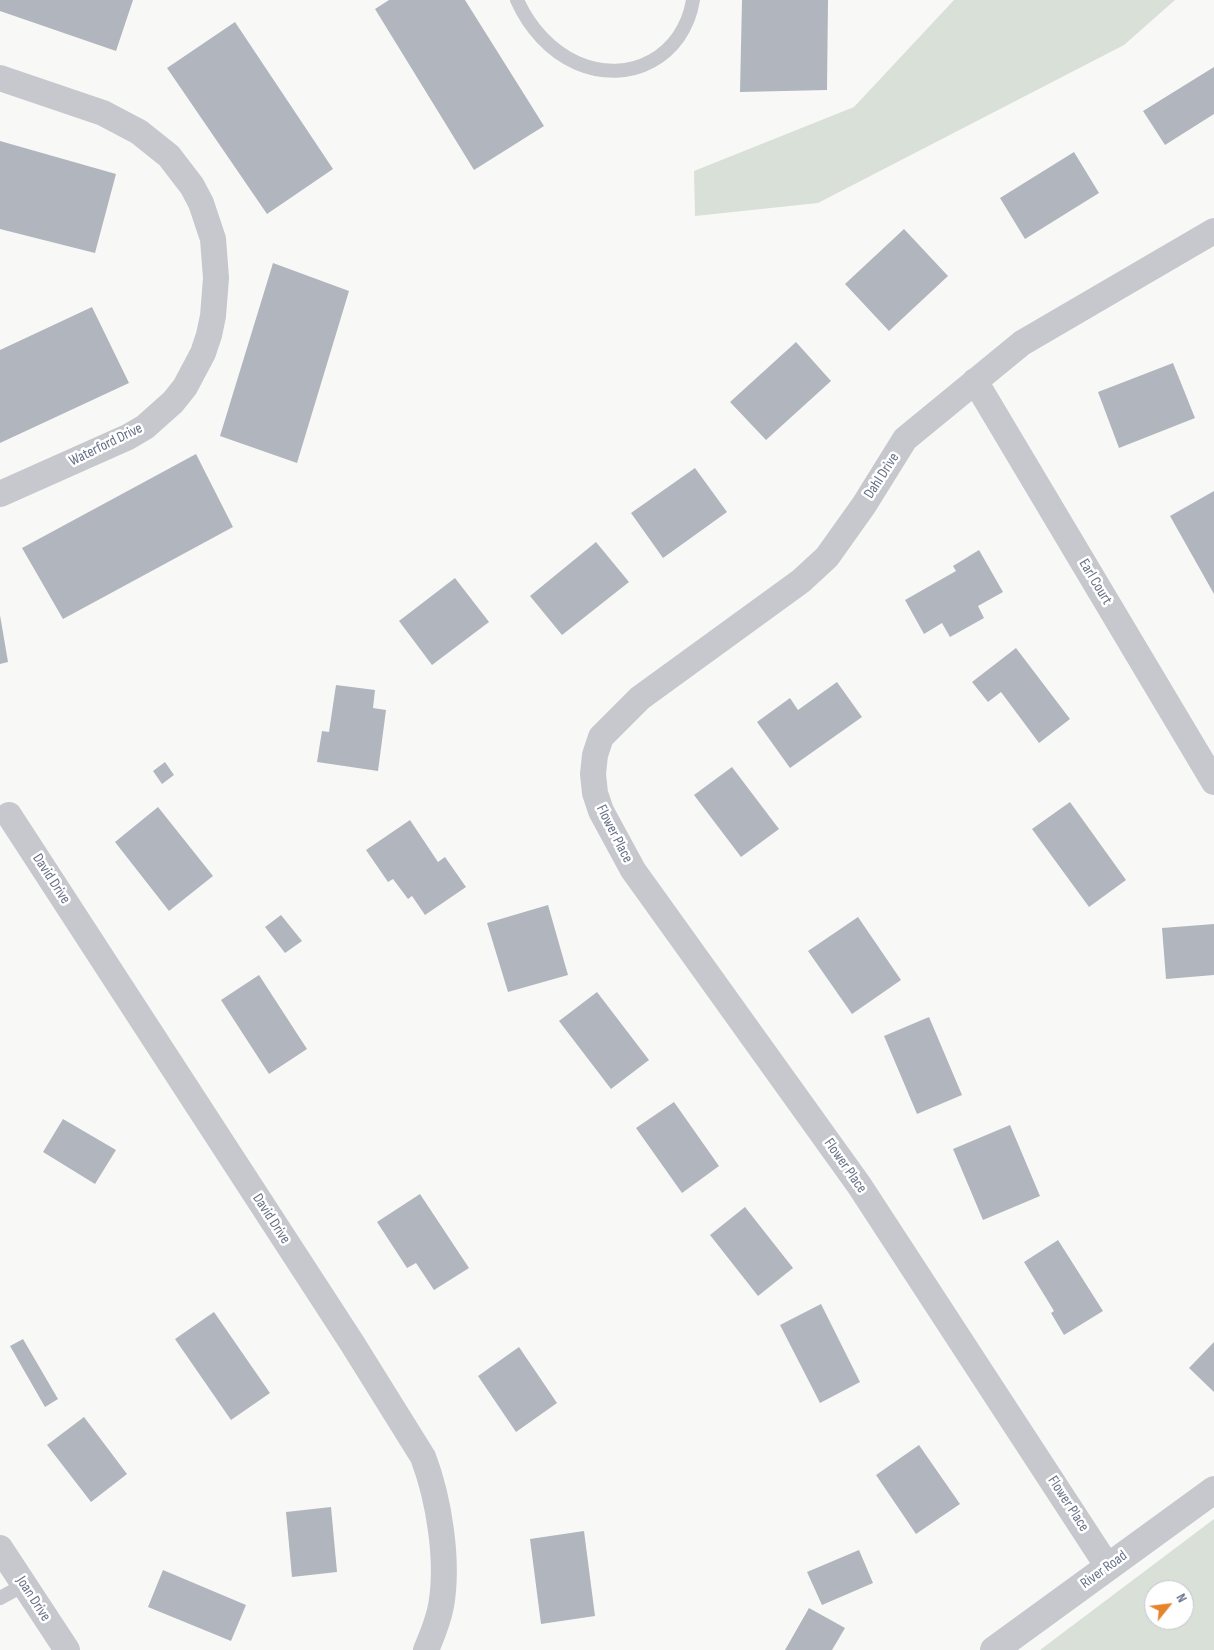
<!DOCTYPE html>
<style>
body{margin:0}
#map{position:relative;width:1214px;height:1650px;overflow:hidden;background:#f8f9f6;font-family:"Sofia Sans Condensed",sans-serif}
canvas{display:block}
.north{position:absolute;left:1144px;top:1580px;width:50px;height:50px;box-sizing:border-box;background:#fff;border:1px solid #c2c6cf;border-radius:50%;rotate:61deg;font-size:14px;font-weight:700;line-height:20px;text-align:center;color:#677187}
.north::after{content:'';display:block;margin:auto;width:18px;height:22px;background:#e5842a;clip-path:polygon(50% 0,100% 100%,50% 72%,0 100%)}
</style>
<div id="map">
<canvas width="1214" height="1650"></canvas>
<div class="north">N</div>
</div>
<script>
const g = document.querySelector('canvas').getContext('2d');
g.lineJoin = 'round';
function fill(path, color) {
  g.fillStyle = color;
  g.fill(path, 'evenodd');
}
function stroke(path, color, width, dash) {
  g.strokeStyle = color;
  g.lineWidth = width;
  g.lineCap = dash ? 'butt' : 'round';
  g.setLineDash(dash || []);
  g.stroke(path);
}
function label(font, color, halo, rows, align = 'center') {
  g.font = font + ' "Sofia Sans Condensed",sans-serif';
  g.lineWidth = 5;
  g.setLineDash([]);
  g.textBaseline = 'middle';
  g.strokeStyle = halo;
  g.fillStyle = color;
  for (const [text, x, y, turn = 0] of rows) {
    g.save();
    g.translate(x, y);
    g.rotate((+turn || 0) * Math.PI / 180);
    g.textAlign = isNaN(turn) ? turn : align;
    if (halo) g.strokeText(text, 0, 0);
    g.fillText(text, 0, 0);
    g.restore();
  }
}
fill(new Path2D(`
 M954,0H1175L1124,45L818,203L695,216L694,171L854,107Z
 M1214,1519V1650H1040ZM1154,1590H1184V1620H1154Z`), '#d8e0d7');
fill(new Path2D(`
 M0,0H133L116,51L0,11Z
 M389,0H465L544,126L474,170L375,9Z
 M742,0H828L827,90L740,92Z
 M235,22L333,169L267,214L167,68Z
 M1214,67V114L1165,145L1143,111Z
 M0,141L116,174L95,253L0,229Z
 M1074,152L1099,193L1025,239L1000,198Z
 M904,229L948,276L889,331L845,284Z
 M273,263L349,291L297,463L220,436Z
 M92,307L129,383L0,443V350Z
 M796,342L831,381L766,440L730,402Z
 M1173,363L1195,418L1119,448L1098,392Z
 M196,454L233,527L63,619L22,548Z
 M695,468L727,512L663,558L631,513Z
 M1214,491V594L1170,516Z
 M596,542L629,582L562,635L530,596Z
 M979,550L1003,592L978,606L984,618L950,637L942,623L924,634L905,600L956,571L953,566Z
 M455,578L489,622L432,665L399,621Z
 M0,615L8,662L0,664Z
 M1016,648L1070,719L1039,743L1001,692L988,702L972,682Z
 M837,682L862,717L790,768L757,722L790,698L798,710Z
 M336,685L375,690L373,708L386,710L378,771L317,762L322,731L329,732Z
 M165,762L174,775L162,784L153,771Z
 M732,767L779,829L741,857L694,795Z
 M1070,802L1126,880L1089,907L1032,829Z
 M158,807L213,876L169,911L115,842Z
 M410,820L438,862L445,857L466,887L425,915L412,896L408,899L393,879L388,882L366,850Z
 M548,905L568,975L508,992L487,923Z
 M281,915L302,941L285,953L265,927Z
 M858,917L901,980L852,1014L808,951Z
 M1214,924V975L1166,979L1162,928Z
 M259,975L307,1049L269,1074L221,1000Z
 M597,992L649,1060L611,1089L559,1021Z
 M929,1017L962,1095L917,1114L884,1036Z
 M674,1102L719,1166L682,1193L636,1128Z
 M63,1119L116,1150L95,1184L43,1152Z
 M1010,1125L1040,1196L983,1220L953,1149Z
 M420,1194L469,1268L434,1290L416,1263L407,1268L377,1222Z
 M745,1207L793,1268L758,1296L710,1235Z
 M1058,1240L1103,1311L1064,1335L1051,1313L1054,1311L1024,1262Z
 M821,1304L860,1382L820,1403L780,1325Z
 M214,1312L270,1393L231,1420L175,1339Z
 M23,1339L58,1399L45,1407L10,1346Z
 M1214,1342V1392L1189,1368Z
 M519,1347L557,1403L516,1432L478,1376Z
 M84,1417L127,1474L91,1502L47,1445Z
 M919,1445L960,1504L916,1534L876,1475Z
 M331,1507L337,1572L292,1577L286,1512Z
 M584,1531L595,1616L541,1624L530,1539Z
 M859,1550L873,1583L822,1605L807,1572Z
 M163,1570L246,1605L231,1641L148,1607Z
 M809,1608L845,1628L832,1650H785Z`), '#b1b5be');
stroke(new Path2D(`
 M517,0C529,27 550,51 577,63C630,86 684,56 693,0
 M0,1598L24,1585`), '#c6c8cd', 14);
stroke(new Path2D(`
 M0,78L103,113L139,132L169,156L192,186L201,203L213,239L216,278L213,316L209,335L203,353L185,387L173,402L145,427L128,437L0,494
 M975,381L1214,782
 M9,815L352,1343L423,1457C439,1499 449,1561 441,1606C438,1622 432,1636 426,1650
 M0,1548L67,1650
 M1108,1567L859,1185L633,870L601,811L595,793L593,774L595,755L601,737L640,698L801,581L827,557L864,505L905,439L1022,343L1214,231`), '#c6c8cd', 26);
stroke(new Path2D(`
 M994,1650L1214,1490`), '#c6c8cd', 28);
label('15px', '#677187', '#fff', [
 ["Waterford Drive",106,445,-26],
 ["Dahl Drive",882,476,-57],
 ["Earl Court",1095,582,59],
 ["Flower Place",614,834,63],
 ["David Drive",51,879,57],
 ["Flower Place",845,1166,55],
 ["David Drive",271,1219,57],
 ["Flower Place",1068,1504,57],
 ["River Road",1104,1570,-36],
 ["Joan Drive",33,1599,57]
]);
</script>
